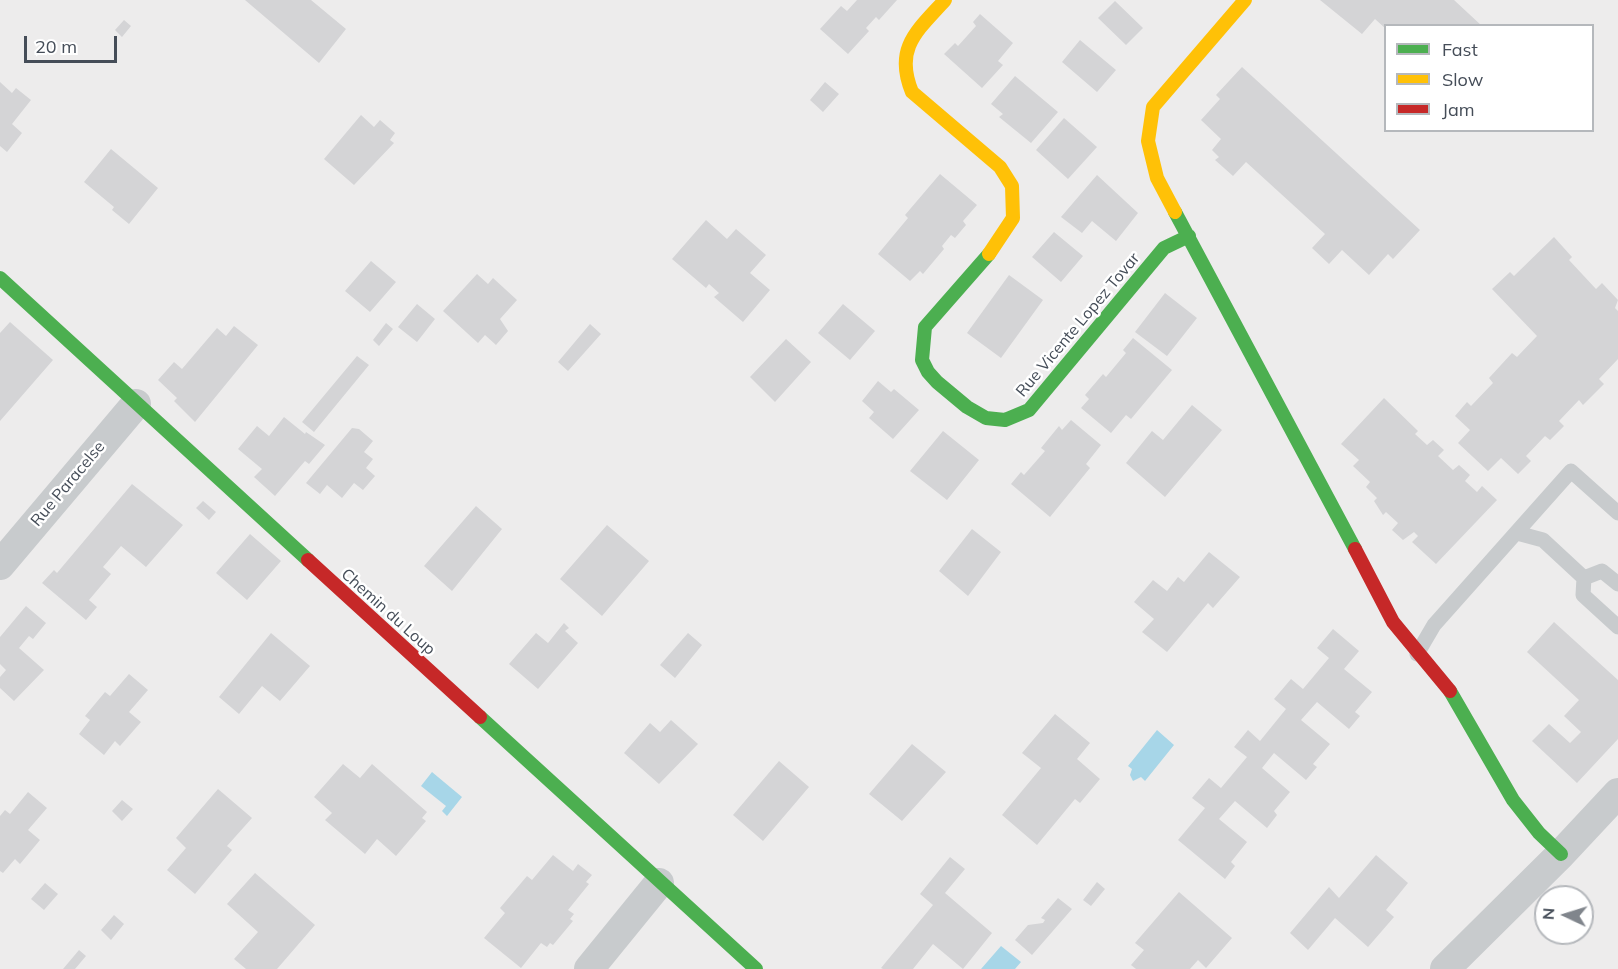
<!DOCTYPE html>
<style>
body{margin:0}
#map{position:relative;width:1618px;height:969px;overflow:hidden;background:#edecec;font-family:Mulish,sans-serif}
canvas{display:block}
.legend{position:absolute;left:1384px;top:24px;width:210px;height:108px;box-sizing:border-box;background:#fff;border:2px solid #b5b8bc;margin:0;padding:8px 10px;list-style:none;font-size:18px;color:#454d58}
.legend li{display:flex;align-items:center;gap:12px;height:30px}
.legend b{width:30px;border:2px solid #b5b8bc}
.north{position:absolute;left:1534px;top:885px;width:60px;height:60px;box-sizing:border-box;background:#fff;border:2px solid #b5b8bc;border-radius:50%;rotate:274deg;font-size:16px;font-weight:700;line-height:24px;text-align:center;color:#454d58}
.north::after{content:'';display:block;margin:auto;width:21px;height:27px;background:#80858c;clip-path:polygon(50% 0,100% 100%,50% 72%,0 100%)}
.scale{position:absolute;left:24px;top:36px;width:93px;height:27px;box-sizing:border-box;border:3px solid #454d58;border-top:0;padding-left:8px;font-size:18px;line-height:21px;white-space:nowrap;color:#454d58;-webkit-text-stroke:4px #fff;paint-order:stroke}
</style>
<div id="map">
<canvas width="1618" height="969"></canvas>
<ul class="legend">
<li><b style="height:8px;background:#4caf50"></b>Fast</li>
<li><b style="height:8px;background:#ffc107"></b>Slow</li>
<li><b style="height:8px;background:#c62828"></b>Jam</li>
</ul>
<div class="north">N</div>
<div class="scale">20 m</div>
</div>
<script>
const g = document.querySelector('canvas').getContext('2d');
g.lineJoin = 'round';
function fill(path, color) {
  g.fillStyle = color;
  g.fill(path, 'evenodd');
}
function stroke(path, color, width, dash) {
  g.strokeStyle = color;
  g.lineWidth = width;
  g.lineCap = dash ? 'butt' : 'round';
  g.setLineDash(dash || []);
  g.stroke(path);
}
function label(font, color, halo, rows, align = 'center') {
  g.font = font + ' Mulish,sans-serif';
  g.lineWidth = 5;
  g.setLineDash([]);
  g.textBaseline = 'middle';
  g.strokeStyle = halo;
  g.fillStyle = color;
  for (const [text, x, y, turn = 0] of rows) {
    g.save();
    g.translate(x, y);
    g.rotate((+turn || 0) * Math.PI / 180);
    g.textAlign = isNaN(turn) ? turn : align;
    if (halo) g.strokeText(text, 0, 0);
    g.fillText(text, 0, 0);
    g.restore();
  }
}
fill(new Path2D(`
 M1157,730L1174,745L1145,781L1141,777L1133,781L1130,775L1132,769L1128,766Z
 M432,772L462,797L447,816L442,811L446,806L421,786Z
 M1001,946L1021,962L1015,969H981Z`), '#a7d6e8');
fill(new Path2D(`
 M245,0H311L346,29L319,63Z
 M857,0H897L879,20L876,17L866,28L869,31L848,54L820,29L841,6L847,11Z
 M1320,0H1454L1482,26H1386V29L1375,19L1362,34Z
 M1115,1L1143,28L1126,45L1098,18Z
 M980,14L1013,43L998,61L1003,65L982,88L944,54L955,43L958,46L976,26L973,22Z
 M124,20L131,26L122,37L115,30Z
 M1080,40L1116,70L1097,92L1062,62Z
 M1242,67L1420,230L1393,259L1388,254L1369,275L1342,250L1329,264L1312,248L1325,234L1246,162L1233,176L1215,160L1219,157L1212,150L1221,139L1201,120L1220,99L1216,95Z
 M1015,76L1058,112L1031,143L999,117L1003,114L991,104Z
 M0,82L12,93L16,88L31,100L12,124L22,133L7,152L0,146Z
 M825,82L839,94L823,112L810,100Z
 M361,115L374,127L380,120L395,133L390,140L394,143L354,185L324,159Z
 M1064,118L1097,147L1068,179L1036,150Z
 M111,149L158,188L129,224L112,210L114,207L84,182Z
 M940,174L977,205L963,221L966,225L955,238L951,235L942,246L944,249L923,274L920,271L910,281L878,254L908,218L905,215Z
 M1097,175L1138,213L1116,241L1092,221L1082,233L1061,217Z
 M706,220L727,239L736,229L766,255L750,273L770,290L743,322L714,297L719,293L709,284L706,288L672,259Z
 M1054,232L1083,256L1061,282L1032,257Z
 M1554,237L1572,257L1569,260L1596,289L1602,283L1618,300L1615,308L1618,311V359L1599,379L1604,384L1583,405L1579,400L1559,421L1564,426L1550,440L1545,436L1526,456L1531,461L1518,474L1501,458L1488,471L1458,443L1470,430L1455,416L1467,402L1471,406L1493,383L1489,378L1512,353L1517,357L1537,336L1492,289L1510,272L1514,276Z
 M371,261L396,282L370,312L345,291Z
 M477,274L488,284L493,278L517,300L500,319L508,331L496,345L485,335L478,343L443,311Z
 M1009,275L1043,300L1001,358L967,333Z
 M1165,293L1197,318L1167,356L1135,332Z
 M417,304L435,319L417,342L398,327Z
 M843,304L875,331L850,360L818,333Z
 M10,322L53,360L0,421V333Z
 M386,323L393,329L379,346L373,340Z
 M590,324L601,334L568,371L558,362Z
 M234,326L258,345L195,422L174,401L177,398L158,380L174,362L182,369L217,328L226,336Z
 M1133,338L1172,370L1131,419L1126,415L1111,433L1081,408L1089,399L1085,395L1103,374L1106,377L1126,353L1123,350Z
 M786,339L811,362L775,402L750,377Z
 M357,356L369,365L314,432L302,422Z
 M878,381L891,392L894,389L919,410L893,439L869,418L874,412L862,401Z
 M1384,398L1418,431L1415,434L1427,445L1433,440L1444,450L1438,456L1453,470L1459,465L1470,475L1465,481L1477,492L1482,486L1497,500L1436,564L1412,542L1418,536L1414,532L1403,540L1392,530L1398,523L1386,512L1383,515L1374,501L1377,498L1366,487L1370,482L1353,466L1359,460L1341,444Z
 M1192,405L1222,430L1165,497L1126,463L1152,431L1163,440Z
 M284,417L305,434L306,432L325,445L309,464L305,461L275,496L254,477L262,469L238,449L257,426L269,436Z
 M1071,420L1101,445L1086,464L1090,468L1050,517L1011,484L1021,472L1024,475L1045,451L1041,448L1059,426L1062,430Z
 M352,428L359,429L373,441L364,452L373,459L366,468L375,476L363,490L354,483L342,498L327,485L320,494L306,483Z
 M943,431L979,460L947,500L910,471Z
 M132,484L183,525L146,567L121,546L103,567L111,574L89,600L97,607L86,620L42,583L54,570L57,573Z
 M203,501L216,512L209,520L196,508Z
 M476,506L502,529L452,591L424,566Z
 M607,525L649,561L602,616L560,579Z
 M972,529L1001,552L968,596L939,571Z
 M250,534L281,561L247,600L216,573Z
 M1209,552L1240,577L1213,608L1208,603L1167,652L1142,632L1154,619L1134,602L1153,580L1167,591L1178,577L1184,582Z
 M26,606L46,623L33,639L29,636L19,648L44,670L14,701L0,688V677L6,670L0,664V637Z
 M1554,622L1618,680V739L1577,783L1532,741L1549,724L1570,743L1581,732L1564,716L1579,700L1527,652Z
 M564,623L569,628L565,631L578,643L538,689L509,664L536,633L548,643Z
 M1333,629L1359,651L1344,669L1372,692L1355,712L1360,716L1349,729L1317,702L1301,720L1330,744L1313,764L1317,767L1306,780L1274,753L1262,768L1290,792L1274,811L1277,815L1267,828L1235,801L1219,819L1247,842L1231,862L1235,866L1225,879L1178,840L1205,808L1192,798L1209,778L1221,788L1247,757L1234,747L1248,730L1260,741L1286,709L1274,699L1291,679L1303,689L1329,658L1317,648Z
 M271,633L310,666L280,701L262,686L239,714L219,697Z
 M688,633L702,645L675,678L660,665Z
 M129,674L148,690L129,712L141,722L120,746L115,741L104,755L79,734L90,720L85,716L105,692L110,696Z
 M1055,714L1090,743L1077,759L1100,779L1080,803L1075,799L1037,845L1002,815L1041,768L1022,753Z
 M671,720L698,744L659,784L624,753L650,723L660,732Z
 M912,744L946,772L902,821L869,794Z
 M779,761L809,787L763,841L733,815Z
 M343,764L360,778L372,764L427,812L422,818L426,821L396,856L377,839L365,854L325,820L332,813L314,797Z
 M218,789L252,818L227,846L232,850L195,894L167,870L186,848L176,838Z
 M28,792L47,808L28,830L40,840L20,864L15,859L3,873L0,871V816L5,810L10,814Z
 M122,800L133,809L122,821L112,811Z
 M553,855L573,871L578,864L592,875L586,882L589,884L568,910L574,914L570,919L573,921L553,945L550,943L547,947L541,943L521,968L484,938L505,913L500,908L527,876L532,880Z
 M1376,855L1408,883L1386,910L1394,917L1368,947L1335,918L1308,950L1290,933L1329,887L1339,898Z
 M950,857L965,869L945,893L992,933L963,969L933,944L913,969H883L881,968L933,905L920,894Z
 M255,873L315,925L277,969H246L234,959L258,932L227,904Z
 M1097,882L1105,889L1091,906L1083,900Z
 M45,883L58,894L44,910L31,899Z
 M1179,892L1232,938L1206,968L1198,960L1190,969H1136L1131,965L1144,950L1135,943Z
 M1058,898L1072,909L1032,955L1015,940L1028,925L1043,923L1045,920L1041,918Z
 M114,915L124,924L111,940L101,930Z
 M79,950L86,956L75,969H63Z`), '#d4d4d6');
stroke(new Path2D(`
 M1517,533L1543,540L1584,578
 M1584,578L1583,595L1618,627
 M1584,578L1602,571L1618,584
 M1417,654L1434,625L1571,471L1618,513`), '#c8cbcd', 15);
stroke(new Path2D(`
 M0,565L136,404
 M589,969L659,883
 M1445,969L1561,854L1618,793`), '#c8cbcd', 30);
stroke(new Path2D(`
 M1175,212L1355,549
 M989,254L925,327L922,360L928,372L937,382L967,407L986,418L1005,420L1029,410L1164,248L1189,236
 M0,278L308,560
 M1450,691L1513,800L1539,833L1561,854
 M480,717L756,969`), '#4caf50', 14);
stroke(new Path2D(`
 M945,0C917,31 894,48 912,92L1000,167L1012,186L1013,218L989,254
 M1175,212L1157,178L1148,141L1153,107L1245,0`), '#ffc107', 14);
stroke(new Path2D(`
 M1355,549L1393,622L1450,691
 M308,560L480,717`), '#c62828', 14);
label('16px', '#454d58', '#fff', [
 ["Rue Vicente Lopez Tovar",1078,325,-50],
 ["Rue Paracelse",68,484,-50],
 ["Chemin du Loup",388,612,42]
]);
</script>
